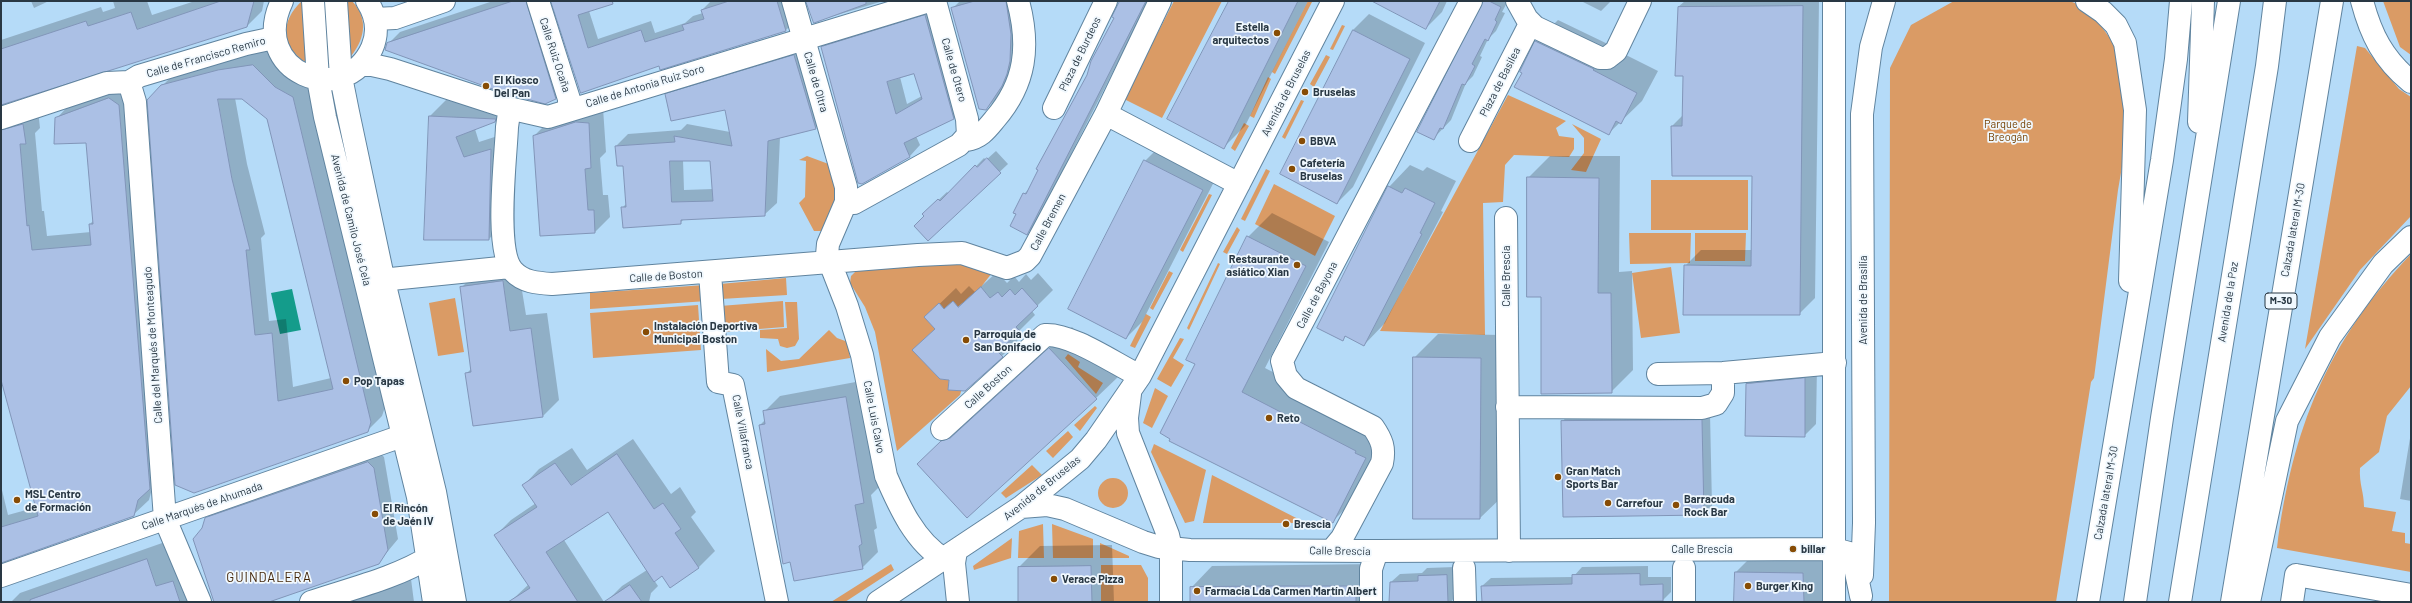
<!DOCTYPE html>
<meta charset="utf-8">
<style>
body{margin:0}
#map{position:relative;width:2412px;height:603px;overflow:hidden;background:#b5dbf8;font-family:Barlow,sans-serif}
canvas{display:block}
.frame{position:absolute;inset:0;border:2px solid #293844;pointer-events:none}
</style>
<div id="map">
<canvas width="2412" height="603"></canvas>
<div class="frame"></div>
</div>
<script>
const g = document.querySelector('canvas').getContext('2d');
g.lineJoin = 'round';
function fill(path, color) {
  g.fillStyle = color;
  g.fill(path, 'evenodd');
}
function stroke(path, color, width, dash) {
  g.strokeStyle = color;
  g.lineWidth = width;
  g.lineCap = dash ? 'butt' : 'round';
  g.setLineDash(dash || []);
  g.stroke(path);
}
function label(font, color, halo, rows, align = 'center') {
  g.font = font + ' Barlow,sans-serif';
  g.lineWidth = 3.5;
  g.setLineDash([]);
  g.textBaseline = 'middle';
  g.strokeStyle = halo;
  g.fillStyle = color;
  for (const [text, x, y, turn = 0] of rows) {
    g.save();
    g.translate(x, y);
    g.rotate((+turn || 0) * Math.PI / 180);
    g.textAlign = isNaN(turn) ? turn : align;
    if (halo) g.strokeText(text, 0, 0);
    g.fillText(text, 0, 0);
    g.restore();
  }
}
fill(new Path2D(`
 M302,1L307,63C280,47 280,21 302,1Z
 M345,1H352C370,20 364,41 349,59Z
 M1174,1H1222L1162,118L1124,99Z
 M1308,1L1312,2L1275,74L1272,72Z
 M1954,1H2069L2087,7L2115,45L2129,126L2118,190L2094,378L2091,382L2056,602H1889L1890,68L1911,25Z
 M2383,1H2411V55L2400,47Z
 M1342,25L1345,26L1333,50L1330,49Z
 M2357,46L2365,48L2399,89L2411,97V216L2360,270L2305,349Z
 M1326,55L1330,57L1314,87L1310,84Z
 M1268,77L1271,79L1254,118L1250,116Z
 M1508,95L1566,121L1556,128L1559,136L1574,138V149L1569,157L1514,155L1505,165L1503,202L1483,203L1485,335L1380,331Z
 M1301,100L1304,101L1285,139L1282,137Z
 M1244,123L1249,126L1235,151L1231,148Z
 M1572,124L1601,139L1586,172L1571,170L1584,153V138Z
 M807,156L834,166L836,202L821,231H814L799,203L805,197L806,161L799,160Z
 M1266,169L1270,171L1245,221L1241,219Z
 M1651,180H1748V230H1651Z
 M1274,184L1335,216L1315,256L1255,224Z
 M1209,194L1212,195L1183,252L1180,250Z
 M1237,227L1240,230L1227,254L1223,252Z
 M1629,233H1691L1690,263L1630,264Z
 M1695,233H1746L1745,261H1695Z
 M2411,254V386L2387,416L2379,452L2360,468C2359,484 2364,492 2364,507L2396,512L2392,531L2405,533V543L2411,544V572L2277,548C2292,429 2327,342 2411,254Z
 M962,262L992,273L981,287L958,307L953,301L944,309L939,303L935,329L913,350L940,379L949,380L948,390L962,388L960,395L897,451L875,332L865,307L850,283L851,276L857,270Z
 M1218,263L1220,264L1189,330L1187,328Z
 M1671,267L1680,333L1641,338L1632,273Z
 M1169,271L1173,273L1153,310L1150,308Z
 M786,278L787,295L721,299L720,284Z
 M705,285L707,301L590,309V293Z
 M455,298L464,352L438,356L429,303Z
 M783,301L784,327L722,332L720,306Z
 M785,302H797L799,339L795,346L787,348L780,346L778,339L760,338V330L787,328Z
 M698,305L701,350L593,358L590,313Z
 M1146,314L1151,317L1135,348L1130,346Z
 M829,330L837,338L848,342L850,358L767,372L766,349L781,361L799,359Z
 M1180,338L1184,339L1173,358L1184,365L1171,387L1157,379Z
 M1068,354L1080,362L1078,367L1103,383L1096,394L1065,358Z
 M1155,388L1168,396L1152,428L1143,423Z
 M1095,406L1097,408L1080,431L1074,425Z
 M1068,431L1073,437L1053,458L1046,451Z
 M1154,444L1206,470L1194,521L1185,523L1151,452Z
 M1032,465L1042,475L1006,498L1001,493Z
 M1212,475L1306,523H1203Z
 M1098 493a15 15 0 1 1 30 0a15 15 0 1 1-30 0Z
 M1043,524L1044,558H1018L1019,531Z
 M1052,524L1093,539V558H1053Z
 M1012,538L1011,558L974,570L973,566Z
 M1100,543L1129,556V558H1100Z
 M891,564L894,570L845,602H831Z
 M1101,565H1141L1148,578V602H1101Z`), '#da9b65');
fill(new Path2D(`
 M292,289L301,330L280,334L271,293Z`), '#149c8b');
fill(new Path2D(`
 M31,1H49L34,8Z
 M113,1H147L152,15L195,1H264L262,11L247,26L4,103V107L38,110L40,128L35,133L42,211H44L47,236L91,232L90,224L94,220L87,142L56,119L71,103L124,84L153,485L149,500L133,515L1,562V486L8,515L37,507L1,378V40L101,7L103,12L115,8Z
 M493,1H540L567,87L555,99L388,44L400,32Z
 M552,1H617L589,11L598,39L651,21L655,33L685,23L693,16L703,13L702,10L711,1H790L795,21L786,30L660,65L582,91Z
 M808,1H883L814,22Z
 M960,1H1019L1013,74L998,97L986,109L953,8Z
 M1121,1H1149L1035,225L1027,234L1017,214L1024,194L1030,188L1088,75L1116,18Z
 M1230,1H1308L1245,126L1224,147Z
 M1374,1H1447L1442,12L1426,28Z
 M1484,1H1508L1502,12L1505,13L1496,31L1488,39L1480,56L1482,57L1473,76L1466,83L1451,120L1433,139Z
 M1581,1H1611L1601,11Z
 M1685,1H1819L1815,298L1799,314L1685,266L1701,250H1752L1753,175L1672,126L1683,115L1684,75L1678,7Z
 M936,5L964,107L953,118L916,136L920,145L910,156L822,47L833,36ZM914,73L922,96L907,104L900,77Z
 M1369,14L1425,43L1353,187L1337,203L1281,174L1353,30Z
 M1558,20L1614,47V49L1658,71L1642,101L1608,134L1536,42Z
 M807,43L828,115L816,128L780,137L777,203L764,215L684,219L680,223L622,208L627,203L624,164L616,146L628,134L681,130L687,124L730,132L726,109L666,95L679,82ZM683,160H711L713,189L684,190Z
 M268,51L308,82L385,407L382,416L367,431L194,492L162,86L177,71L234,56ZM235,98H242L268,118L331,378L293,387L286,319L269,321L261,238L265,234L247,164Z
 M446,100L511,103L495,121L475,129L479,142L507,133L504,223L489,239L430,116Z
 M603,108L606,152L600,158L603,195H608L610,217L595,232L534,136L549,121Z
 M1161,145L1218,174L1142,322L1126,338L1145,161Z
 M996,151L1008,164L928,239L925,216L932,206L947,192L949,194L984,158L986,160Z
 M1550,156H1620L1619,272L1632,271L1633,370L1611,392L1542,296L1528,178Z
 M1410,165L1423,171L1427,167L1456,181L1441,211L1443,212L1385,323L1364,345L1346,336L1342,340L1389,187Z
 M1272,213L1329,242L1265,368L1380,427L1389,434L1357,497L1333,521L1197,364L1248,237Z
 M518,266L526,315L547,313L559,400L543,416L467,373L472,368L461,288L477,272Z
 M997,272L1007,283L1014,276L1019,282L1026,274L1031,280L1038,273L1053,290L1032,311L1035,315L1014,336L1018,340L1002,356L950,379L914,350L936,328L926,317L956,288L961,294L969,286L975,292Z
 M1072,327L1118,377L1096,398L918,464L964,420L973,417Z
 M1438,334L1504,335V495L1480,518H1414V358Z
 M1817,366L1816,424L1804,436L1747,384L1759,372Z
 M861,381L880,486L871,495L877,528L874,530L878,552L862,568L760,425L765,420L764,412L780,396Z
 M1570,413H1710L1712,506L1704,514L1562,422Z
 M2411,432V501L2400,499Z
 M633,439L671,494L680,487L696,512L691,517L715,551L699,567L670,586L662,575L654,580L658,586L651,593L649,602H606L622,586L647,570L609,510L564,540L604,602H513L512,600L529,584L495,536L511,520L536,503L524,485L539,469L572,448L587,470Z
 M379,452L384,457L398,539L378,563L268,602H214L203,528L206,519L217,508Z
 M165,542L174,569L191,563L204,602H11L20,593Z
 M1112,545L1114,602H1019V567L1040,546Z
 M1755,553L1822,554L1823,602H1735L1736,572Z
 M1377,564L1378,602H1191V588L1212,566Z
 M1648,566V577H1671V592L1663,600L1483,602L1482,586L1491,578L1573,577L1582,567Z
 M1455,567L1456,595L1451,602H1390L1391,582L1400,574L1422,573L1427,568Z
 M400,573L411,579L414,602H316Z`), '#0003');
const building = new Path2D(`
 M221,1H254L247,27L1,105V49L86,21L88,26L131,12L137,29Z
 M513,1H526L556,99L545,104L498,91L385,50L387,43Z
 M551,1H612L613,4L578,15L588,48L641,30L645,42L684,30L682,25L704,19L701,10L729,1H777L786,31L660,70L659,66L581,93Z
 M806,1H866V4L814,23Z
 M975,1H1006L1011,34L1010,61L1007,74L1002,86L986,110L979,109L951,8Z
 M1120,1H1146L1027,235L1010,226L1016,214L1013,213L1023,193L1026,194L1038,170L1036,169L1087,75L1091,61L1114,18L1112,17Z
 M1229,1H1298L1224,149L1167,119Z
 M1372,1H1440L1426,29Z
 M1483,1H1489L1501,7L1495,20L1497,22L1488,41L1485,39L1472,64L1475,66L1465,85L1462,84L1443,129L1440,128L1434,140L1417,132Z
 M1803,6L1800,315H1683L1684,265L1751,266L1752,176H1672L1671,126H1682L1683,76H1675L1678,7Z
 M925,15L954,119L904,143L910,157L862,184L858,183L821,47ZM914,74L922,99L896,114L887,82Z
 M1353,30L1410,59L1337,204L1280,174Z
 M1535,41L1594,69L1593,70L1637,93L1621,124L1616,121L1609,135L1514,87L1522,73L1520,72Z
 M794,55L816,129L768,141L765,216L681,220V224L623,228L621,207H626L623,166H617L615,146L675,142L674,136L732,146L725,110L671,121L665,94ZM670,161H710L713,201L672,202Z
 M253,65L275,87L293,97L371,422L368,432L194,493L175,485L147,100L161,85L218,70ZM218,99H242L267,119L333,389L278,401L272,333L255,335L246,250H250L232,179Z
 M109,98L119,105L150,489L138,500L134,516L1,563V527L38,516L1,380V130L23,124L26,144H20L27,226L29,225L32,250L91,245L89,224H93L86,143L54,144L55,118Z
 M429,116L496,119L495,122L456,137L464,157L491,149L489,240H424Z
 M576,122L589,123L591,168L585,169L588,210H594L595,233L540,236L533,136Z
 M987,158L1001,173L928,241L914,226L924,216L922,214L938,199L940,201L975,165L977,167Z
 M1144,160L1203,190L1126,339L1068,309Z
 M1527,177L1599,178L1598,293H1611L1612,393L1541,394V297H1527Z
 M1388,186L1402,193L1405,188L1435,203L1420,233L1422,234L1364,346L1345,336L1343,341L1317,328Z
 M1247,236L1306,266L1242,392L1356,451L1355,453L1366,458L1333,523L1169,441L1170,439L1160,433L1195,364L1186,360Z
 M503,281L510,331L531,328L543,417L473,426L465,373L471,372L460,287Z
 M981,287L990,298L998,292L1002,297L1010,289L1015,295L1022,288L1038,306L1016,327L1020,331L998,352L1003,357L965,391L948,390L949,380L940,379L912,350L935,329L924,317L939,303L944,309L953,301L958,307Z
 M1049,348L1097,399L967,518L917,464L941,441L950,438Z
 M1413,357L1481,358L1480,519H1413Z
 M1805,378V437L1745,436L1746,384Z
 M846,397L864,503L855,505L862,544L859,546L863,569L794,581L790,562L783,564L759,425L765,424L763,411Z
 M1702,420L1704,515L1563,517L1561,421Z
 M617,454L654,509L663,503L681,529L675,533L699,568L670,588L662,576L654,582L608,512L546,552L578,602H508L530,588L494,535L537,507L522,485L555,463L571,485Z
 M368,462L374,468L388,550L379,564L269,602H214L193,539L202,528L205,518Z
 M147,559L156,586L173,581L180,602H30V600Z
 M1091,566L1092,602H1018V567Z
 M1735,572L1803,573L1804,602H1734Z
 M1640,574V585L1663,584V601L1482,602L1481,586L1572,584V575Z
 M1447,575L1448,602H1389L1390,582L1418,581V576Z
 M630,585L642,602H604Z
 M1273,586H1356V602H1190V587Z`);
fill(building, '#abc0e5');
stroke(building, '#8195b8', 1);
const minor = new Path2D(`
 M282,1C248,72 344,110 372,48C379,32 376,15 367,1
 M313,1L318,79L325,117L418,497L434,602
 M336,1L341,77L348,112L383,277L435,492L455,602
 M538,1L569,99V109
 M793,1L846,187V202L828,244L827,255L847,306L862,355L886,476C899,506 915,542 944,559
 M1517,1L1527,19L1535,27L1600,58H1607L1616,51L1640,1
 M375,19L395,18L444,1
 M361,65H372L390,69L513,109L548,117L929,1
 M129,82L135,102L165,519L200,602
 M1054,108L1106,1
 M513,109L509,113L507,127C506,156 494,251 513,271C523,282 537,283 552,284L918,255L962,253L1007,268L1025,261L1030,256L1106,114L1160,1
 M1106,114L1239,184
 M1,118L107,83L129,82L139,76L246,44L274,38
 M966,140C980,138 986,130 995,119C1026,83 1030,46 1018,1
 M1470,141L1530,24
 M846,202L854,203L959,145L968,135L967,119L935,1
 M1506,218L1509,551
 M710,273L718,382L733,385L777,602
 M383,277L391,279L510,267
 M1658,374L1723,373L1835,363
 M1130,394L1127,418L1128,433L1168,535L1171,548V602
 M1507,407L1702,408L1716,404L1723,393V373
 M942,429L1045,335C1071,333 1115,364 1140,376
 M1021,507L1047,505L1065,509L1143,542L1159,547L1190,550L1377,551L1834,549L1849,553L1853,558L1861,596
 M1332,550L1342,538L1382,463C1385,448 1382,440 1373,427L1296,388L1286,376L1282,361L1471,1
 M956,551L954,563L958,602
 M1464,568L1465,602
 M1684,568V602
 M1862,575L1864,523L1862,114L1871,47L1884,1
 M1,576L402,436L411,426
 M311,602C346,590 399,577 429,557
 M878,602L1021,507L1080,459L1096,440L1140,376L1333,1
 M1371,602V569L1377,551
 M1834,602V1
 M2292,602L2296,575L2411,595`);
const highway = new Path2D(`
 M2087,1L2103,12L2116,25L2125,43L2135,110L2130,281
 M2362,1C2371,35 2383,59 2411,82
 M2199,122L2203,1
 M2088,602L2162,160L2176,59L2181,1
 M2135,602L2162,418L2229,1
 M2180,602L2267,66L2275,1
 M2232,602L2332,1
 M2249,602L2287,421L2330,337L2383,264L2411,237`);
stroke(minor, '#60849f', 24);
stroke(highway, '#60849f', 24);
stroke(minor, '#fff', 22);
stroke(highway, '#fff', 22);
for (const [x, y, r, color] of [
 [1277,33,4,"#874c05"],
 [486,86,4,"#874c05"],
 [1305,92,4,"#874c05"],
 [1302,141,4,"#874c05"],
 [1292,169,4,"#874c05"],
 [1297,265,4,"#874c05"],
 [646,332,4,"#874c05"],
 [966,340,4,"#874c05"],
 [346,381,4,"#874c05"],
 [1269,418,4,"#874c05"],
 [1558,477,4,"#874c05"],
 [17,500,4,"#874c05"],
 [1608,503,4,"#874c05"],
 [1676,505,4,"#874c05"],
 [375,514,4,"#874c05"],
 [1286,524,4,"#874c05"],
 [1793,549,4,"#874c05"],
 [1054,579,4,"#874c05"],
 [1748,586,4,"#874c05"],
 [1197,591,4,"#874c05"]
]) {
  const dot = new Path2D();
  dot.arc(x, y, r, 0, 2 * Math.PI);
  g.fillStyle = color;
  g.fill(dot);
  stroke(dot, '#f0f8fe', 1.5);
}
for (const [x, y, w] of [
 [2281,301,32]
]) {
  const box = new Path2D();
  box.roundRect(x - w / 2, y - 8, w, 16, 3);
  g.fillStyle = '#f0f8fe';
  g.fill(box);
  stroke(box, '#293844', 1);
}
label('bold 10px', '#293844', null, [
 ["M-30",2281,301]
]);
label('bold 11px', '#293844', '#f0f8fe', [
 ["Estella",1269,27,"right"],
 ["arquitectos",1269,40,"right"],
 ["El Kiosco",494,80],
 ["Del Pan",494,93],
 ["Bruselas",1313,92],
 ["BBVA",1310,141],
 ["Cafetería",1300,163],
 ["Bruselas",1300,176],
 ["Restaurante",1289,259,"right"],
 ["asiático Xian",1289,272,"right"],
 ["Instalación Deportiva",654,326],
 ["Municipal Boston",654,339],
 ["Parroquia de",974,334],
 ["San Bonifacio",974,347],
 ["Pop Tapas",354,381],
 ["Reto",1277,418],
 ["Gran Match",1566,471],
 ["Sports Bar",1566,484],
 ["MSL Centro",25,494],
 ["de Formación",25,507],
 ["Barracuda",1684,499],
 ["Rock Bar",1684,512],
 ["Carrefour",1616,503],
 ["El Rincón",383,508],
 ["de Jaén IV",383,521],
 ["Brescia",1294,524],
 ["billar",1801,549],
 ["Verace Pizza",1062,579],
 ["Burger King",1756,586],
 ["Farmacia Lda Carmen Martín Albert",1205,591]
], 'left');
label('11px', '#293844', '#f0f8fe', [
 ["Plaza de Burdeos",1080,54,-64],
 ["Calle Ruiz Ocaña",555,55,72],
 ["Calle de Francisco Remiro",206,57,-16],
 ["Calle de Otero",954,70,74],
 ["Calle de Oltra",816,82,74],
 ["Plaza de Basilea",1500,82,-63],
 ["Calle de Antonia Ruiz Soro",645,86,-17],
 ["Avenida de Bruselas",1286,93,-63],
 ["Avenida de Camilo José Cela",351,220,76],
 ["Calle Bremen",1048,222,-62],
 ["Calzada lateral M-30",2293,230,-80],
 ["Calle de Boston",666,276,-4],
 ["Calle Brescia",1506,276,-90],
 ["Calle de Bayona",1317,295,-62],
 ["Avenida de Brasilia",1863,300,-90],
 ["Avenida de la Paz",2228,302,-81],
 ["Calle del Marqués de Monteagudo",153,345,-94],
 ["Calle Boston",988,387,-42],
 ["Calle Luis Calvo",874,417,79],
 ["Calle Villafranca",743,432,79],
 ["Avenida de Bruselas",1042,488,-39],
 ["Calzada lateral M-30",2106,493,-80],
 ["Calle Marqués de Ahumada",202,506,-19],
 ["Calle Brescia",1702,549],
 ["Calle Brescia",1340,551,1]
]);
label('11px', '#774203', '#f0f8fe', [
 ["Parque de",2008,124],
 ["Breogán",2008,137]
]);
g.letterSpacing = '1px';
label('13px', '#442609', '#f0f8fe', [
 ["GUINDALERA",269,578]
]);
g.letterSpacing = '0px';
</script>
